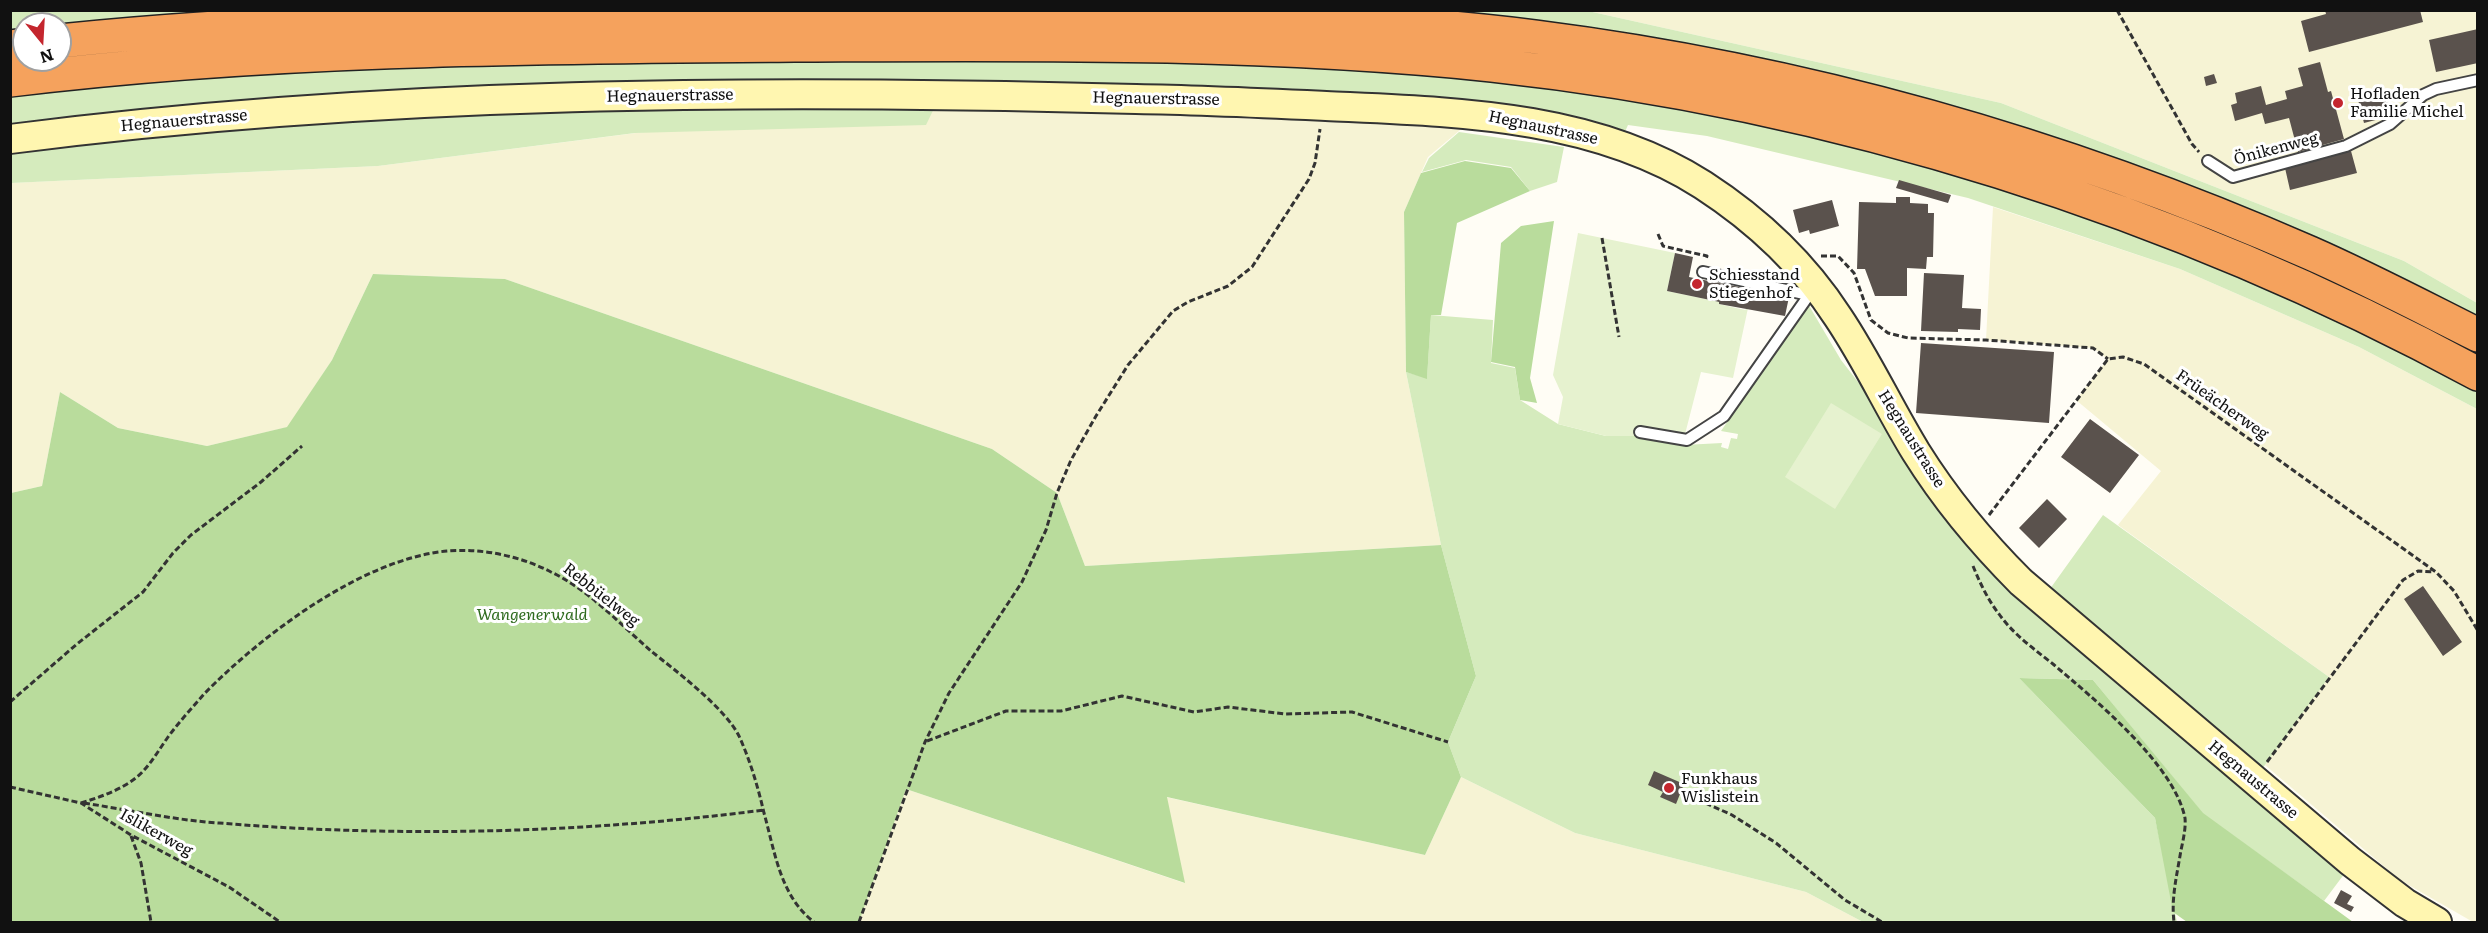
<!DOCTYPE html>
<meta charset="utf-8">
<style>
body{margin:0}
#map{position:relative;width:2488px;height:933px;overflow:hidden;background:#fffdf5;font-family:Literata,serif}
canvas{display:block}
.frame{position:absolute;inset:0;border:12px solid #111;pointer-events:none}
.north{position:absolute;left:12px;top:12px;width:60px;height:60px;box-sizing:border-box;background:#fff;border:2px solid #a0a0a0;border-radius:50%;rotate:162deg;font-size:16px;font-weight:700;line-height:24px;text-align:center;color:#111}
.north::after{content:'';display:block;margin:auto;width:21px;height:27px;background:#c4262e;clip-path:polygon(50% 0,100% 100%,50% 72%,0 100%)}
</style>
<div id="map">
<canvas width="2488" height="933"></canvas>
<div class="frame"></div>
<div class="north">N</div>
</div>
<script>
const g = document.querySelector('canvas').getContext('2d');
g.lineJoin = 'round';
function fill(path, color) {
  g.fillStyle = color;
  g.fill(path, 'evenodd');
}
function stroke(path, color, width, dash) {
  g.strokeStyle = color;
  g.lineWidth = width;
  g.lineCap = dash ? 'butt' : 'round';
  g.setLineDash(dash || []);
  g.stroke(path);
}
function label(font, color, halo, rows, align = 'center') {
  g.font = font + ' Literata,serif';
  g.lineWidth = 6;
  g.setLineDash([]);
  g.textBaseline = 'middle';
  g.strokeStyle = halo;
  g.fillStyle = color;
  for (const [text, x, y, turn = 0] of rows) {
    g.save();
    g.translate(x, y);
    g.rotate((+turn || 0) * Math.PI / 180);
    g.textAlign = isNaN(turn) ? turn : align;
    if (halo) g.strokeText(text, 0, 0);
    g.fillText(text, 0, 0);
    g.restore();
  }
}
fill(new Path2D(`
 M1588,11H2477V303L2404,261L2001,103Z
 M941,94L1478,115L1428,157L1404,212L1406,372L1441,545L1085,566L1057,493L992,449L505,279L373,274L332,360L288,427L207,446L118,428L60,392L42,486L11,493L10,183L378,166Z
 M1993,207L2180,269L2359,347L2477,409V922H2473L2400,880L2265,765L2329,677L2118,525L2161,471L2076,400L2108,359L2093,348L1986,340Z
 M1461,777L1575,833L1806,892L1863,922H859L906,789L1184,883L1166,797L1425,855Z`), '#f6f3d4');
fill(new Path2D(`
 M10,11H1588L2001,103L2404,261L2477,303V409L2359,347L2180,269L1968,198L1707,136L1628,125L1619,145L1575,133L941,94L926,125L635,133L378,166L11,183ZM24,24H60V60H24Z
 M1459,132L1564,147L1557,182L1530,191L1511,167L1466,160L1422,172L1429,158Z
 M1808,304L1841,360L1938,485L2042,600L2103,515L2329,677L2249,787L2348,869L2324,901L2203,814L2093,680L2019,678L2155,818L2177,922H1863L1806,892L1575,833L1461,777L1448,742L1476,676L1441,545L1406,372L1427,378L1431,315L1493,320L1491,363L1515,368L1520,400L1558,424L1606,436H1640L1684,445L1722,443L1721,447L1728,449L1731,438L1737,439L1738,434L1721,431Z`), '#d5ebbd');
fill(new Path2D(`
 M1465,161L1511,168L1530,191L1457,223L1441,315H1431L1427,379L1406,372L1404,212L1421,173Z
 M1554,221L1530,378L1537,403L1520,400L1515,367L1491,362L1501,243L1521,226Z
 M373,274L505,279L992,449L1057,493L1085,566L1441,545L1476,676L1448,742L1461,777L1425,855L1167,797L1185,883L906,789L859,922H11V493L42,486L60,392L118,428L207,446L287,427L332,360Z
 M2019,678L2093,680L2203,813L2353,922H2187L2173,912L2155,818Z`), '#b9dc9c');
fill(new Path2D(`
 M1578,233L1675,253L1667,291L1715,301L1719,302V304L1745,310L1748,308L1733,378L1701,372L1683,442L1640,436H1606L1558,424L1563,397L1553,375Z
 M1831,403L1882,434L1835,509L1785,477Z`), '#e6f2cf');
fill(new Path2D(`
 M2325,10H2420L2423,22L2309,52L2301,21L2326,14Z
 M2478,29V63L2436,72L2429,40Z
 M2320,62L2328,92L2331,91L2344,139L2298,152L2289,118L2265,124L2262,113L2235,121L2231,105L2237,103L2235,93L2261,86L2266,105L2287,99L2285,91L2303,86L2298,68Z
 M2214,74L2217,83L2206,86L2204,77Z
 M2384,89L2391,116L2364,123L2357,96Z
 M2351,151L2357,173L2290,190L2285,168Z
 M1899,180L1951,195L1948,203L1896,188Z
 M1896,197H1910V203L1928,204V213H1934L1933,257H1927L1926,269L1907,268V296H1875L1865,269H1857L1859,202L1896,203Z
 M1832,200L1839,226L1810,234L1809,230L1799,233L1793,210Z
 M1675,253L1693,257L1689,277L1789,297L1785,316L1719,304V302L1715,301L1667,291Z
 M1924,273L1964,275L1962,308L1981,309L1980,330L1958,329V332L1921,331Z
 M1921,343L2054,352L2049,423L1916,413Z
 M2090,419L2139,455L2110,493L2061,457Z
 M2047,499L2067,519L2039,548L2019,528Z
 M2423,586L2462,642L2443,656L2404,599Z
 M1654,771L1684,784L1676,804L1660,797L1663,792L1648,785Z
 M2341,890L2352,896L2347,904L2354,907L2351,912L2334,903Z`), '#5a524d');
const lane = new Path2D(`
 M2208,161L2233,177L2346,146L2390,124L2423,95L2436,89L2478,80
 M1703,272L1809,295
 M1640,432L1687,440L1724,416L1809,295L1817,288`);
const secondary = new Path2D(`
 M10,139C383,91 761,89 1136,99C1199,100 1262,103 1326,106C1453,112 1592,114 1703,185C1757,220 1803,263 1838,317C1867,360 1889,408 1916,452C1946,500 1981,542 2021,582L2350,861L2405,903L2437,922`);
const highway = new Path2D(`
 M60,41C291,17 522,16 754,13C870,12 986,12 1102,13C1247,15 1392,19 1536,37C1803,71 2064,145 2310,253C2367,278 2422,307 2478,335
 M10,47L24,45
 M10,80C271,48 533,47 795,45C1027,44 1260,41 1492,65C1835,102 2174,209 2478,374`);
stroke(lane, '#444', 14);
stroke(secondary, '#333', 32);
stroke(highway, '#222', 36);
stroke(new Path2D(`
 M2117,10L2192,144L2199,152
 M1658,234L1663,246L1707,256L1706,259
 M1602,238L1619,337
 M1821,256H1838L1854,273L1871,320L1888,333L1908,338L1986,340L2093,348L2108,359
 M1989,515L2108,359L2123,357L2144,364L2436,572L2454,591L2478,631
 M1973,566C1980,583 1988,600 1999,614C2013,634 2034,649 2053,664C2094,699 2174,764 2185,818C2186,828 2183,841 2181,850C2177,875 2171,898 2174,922
 M10,702L77,644L143,592L173,553L191,535L261,482L302,446
 M927,741L1006,711H1061L1122,696L1194,712L1228,707L1285,714L1352,712L1448,742
 M2267,762L2403,580L2418,571L2434,572
 M10,787L81,803L131,835L229,887L280,922
 M1681,792L1732,815L1776,843L1845,900L1882,922
 M81,803C100,797 121,790 137,777C150,766 158,751 168,737C179,722 192,708 204,694C262,635 362,559 447,551C482,548 520,556 551,572C589,590 620,624 651,651C676,671 725,708 739,736C750,760 758,787 764,813C775,852 780,896 814,922
 M84,803C129,810 174,820 219,823C400,838 584,833 764,810
 M131,836L141,863L151,922
 M859,922L925,742L949,693L1022,582L1046,530L1057,493L1071,460L1096,416L1128,365L1173,311L1188,302L1228,286L1252,267L1309,179L1315,163L1320,129`), '#333', 3, [6, 3]);
stroke(lane, '#fff', 10);
stroke(secondary, '#fff6b0', 28);
stroke(highway, '#f5a25d', 33);
for (const [x, y, r, color] of [
 [2338,103,6,"#c4262e"],
 [1697,284,6,"#c4262e"],
 [1669,788,6,"#c4262e"]
]) {
  const dot = new Path2D();
  dot.arc(x, y, r, 0, 2 * Math.PI);
  g.fillStyle = color;
  g.fill(dot);
  stroke(dot, '#fff', 2);
}
label('16px', '#111', '#fff', [
 ["Hofladen",2350,94],
 ["Familie Michel",2350,112],
 ["Schiesstand",1709,275],
 ["Stiegenhof",1709,293],
 ["Funkhaus",1681,779],
 ["Wislistein",1681,797]
], 'left');
label('16px', '#111', '#fff', [
 ["Hegnauerstrasse",670,96,-1],
 ["Hegnauerstrasse",1156,99,1],
 ["Hegnauerstrasse",184,121,-5],
 ["Hegnaustrasse",1543,128,12],
 ["Önikenweg",2276,149,-15],
 ["Früeächerweg",2222,405,35],
 ["Hegnaustrasse",1911,439,58],
 ["Rebbüelweg",601,595,38],
 ["Hegnaustrasse",2253,780,40],
 ["Islikerweg",156,833,29]
]);
label('italic 16px', '#2f6b1f', '#fff', [
 ["Wangenerwald",532,615]
]);
</script>
